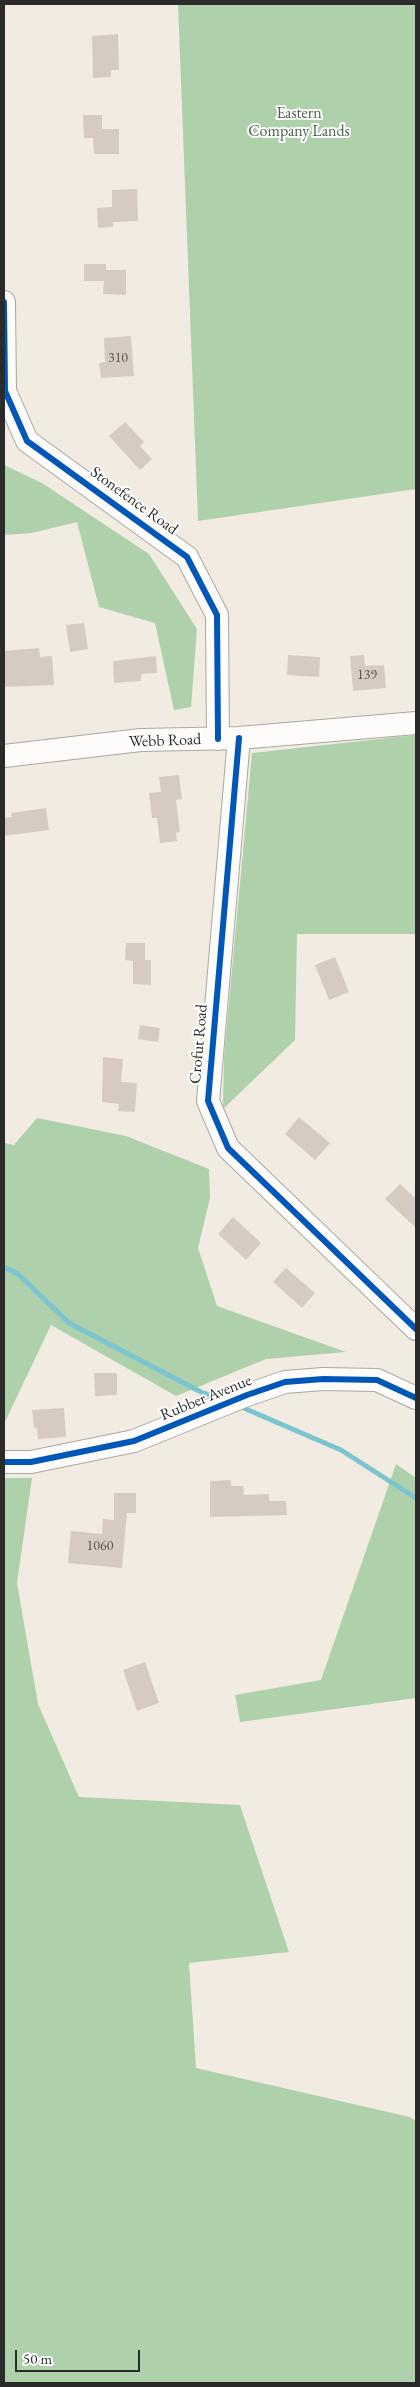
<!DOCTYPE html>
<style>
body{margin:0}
#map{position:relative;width:420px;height:2387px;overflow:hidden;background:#f2ebe2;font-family:"EB Garamond",serif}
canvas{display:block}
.frame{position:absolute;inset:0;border:5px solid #2b2b2b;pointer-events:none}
.scale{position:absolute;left:15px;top:2350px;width:125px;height:22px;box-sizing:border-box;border:2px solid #2b2b2b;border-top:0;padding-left:6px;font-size:15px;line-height:18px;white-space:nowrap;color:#2b2b2b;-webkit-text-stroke:4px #fff;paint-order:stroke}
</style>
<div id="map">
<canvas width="420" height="2387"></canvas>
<div class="frame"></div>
<div class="scale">50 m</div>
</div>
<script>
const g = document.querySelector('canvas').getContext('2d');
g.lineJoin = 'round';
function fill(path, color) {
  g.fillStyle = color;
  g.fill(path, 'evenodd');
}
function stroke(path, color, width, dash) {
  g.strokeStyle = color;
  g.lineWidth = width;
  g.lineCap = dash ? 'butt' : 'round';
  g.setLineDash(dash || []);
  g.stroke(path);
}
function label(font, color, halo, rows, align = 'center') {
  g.font = font + ' "EB Garamond",serif';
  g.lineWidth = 4;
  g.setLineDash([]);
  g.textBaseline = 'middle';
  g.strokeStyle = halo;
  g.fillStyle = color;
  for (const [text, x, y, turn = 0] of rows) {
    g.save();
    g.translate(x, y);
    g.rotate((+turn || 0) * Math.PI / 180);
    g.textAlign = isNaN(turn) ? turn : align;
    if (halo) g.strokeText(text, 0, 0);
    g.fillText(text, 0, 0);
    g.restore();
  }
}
fill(new Path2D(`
 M178,4H416V489L198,521Z
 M4,465L42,483L149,554L197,629L191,707L174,710L155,623L99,607L77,522L32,533L4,535Z
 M416,735V934H297L295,1040L223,1109L224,1057L252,753Z
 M37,1118L126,1136L209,1169L210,1198L198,1248L217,1306L346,1352L266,1359L176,1396L51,1325L4,1424V1143L14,1145Z
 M396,1464L416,1478V1698L240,1722L235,1695L321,1680Z
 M4,1478H32L17,1583L38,1704L79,1797L240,1805L289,1952L189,1963L196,2068L410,2117L416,2121V2383H4Z`), '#aed1ab');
stroke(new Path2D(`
 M4,1267L18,1274L69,1323L201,1392L219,1398
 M239,1406L341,1450L416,1498`), '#7cc4d0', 5);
fill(new Path2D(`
 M118,34L119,70H111V77L93,78L92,36Z
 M83,115H102V129H119V154H94L93,138H84Z
 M137,189L138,221L113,222V227L98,228L97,208L112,207V190Z
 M84,264H106V270H126V295L103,294L104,281H84Z
 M131,336L134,376L101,378L99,363L105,362L104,338Z
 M125,422L144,442L140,446L152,459L140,470L109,436Z
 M84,623L88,649L70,652L66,625Z
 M39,648L40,657L52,656L54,685L4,687V651Z
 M288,655L320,657L319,677L287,675Z
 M364,655L365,666L384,665L386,688L353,691L350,656Z
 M156,656L157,673L141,674V681L114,683L113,661Z
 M179,775L182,799L176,800L180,832L176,833L177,841L160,843L157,818H152L149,793L161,792L159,777Z
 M46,808L49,830L4,836V818L12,817L11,813Z
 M126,943H145V960H151V985L133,984V961L125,960Z
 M335,957L349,992L329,1000L315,965Z
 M140,1025L160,1028L158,1042L138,1039Z
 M103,1057L123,1059L121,1082L137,1083L135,1112L118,1111L119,1104L102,1102Z
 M299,1117L330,1143L315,1160L285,1134Z
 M400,1184L416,1199V1228L385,1199Z
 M233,1217L261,1243L246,1260L218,1234Z
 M286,1268L315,1293L302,1308L273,1282Z
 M94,1373H117V1395L95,1396Z
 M64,1408L66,1437L38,1439L37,1428H34L32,1410Z
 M231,1480V1486H243L244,1495L269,1494V1501H286L287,1515L210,1517V1481Z
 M114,1493H136V1513H127L122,1568L68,1563L71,1531L102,1534L103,1519L114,1520Z
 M145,1662L159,1703L137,1711L123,1670Z`), '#d6cbc0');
const minor = new Path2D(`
 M4,302L5,391L27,441L187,557L217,615L218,739
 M239,738L208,1101L228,1148L416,1329
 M4,756L141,740L239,738L416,723
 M4,1462H31L134,1441L247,1395L285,1382L323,1379L377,1380L416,1398`);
stroke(minor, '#aaa6a1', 24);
stroke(minor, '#fdfcfb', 22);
stroke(new Path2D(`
 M4,302L5,391L27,441L187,557L217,615L218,739
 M239,738L208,1101L228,1148L416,1329
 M4,1462H31L134,1441L247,1395L285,1382L323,1379L377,1380L416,1398`), '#0057b8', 6);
label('14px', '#565350', null, [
 ["310",118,358],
 ["139",367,675],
 ["1060",100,1546]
]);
label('16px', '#4a604b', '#fff', [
 ["Eastern",299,114],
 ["Company Lands",299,132]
]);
label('16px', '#2b2b2b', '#fff', [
 ["Stonefence Road",134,501,36],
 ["Webb Road",165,741,-2],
 ["Crofut Road",199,1044,-85],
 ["Rubber Avenue",206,1398,-22]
]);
</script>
